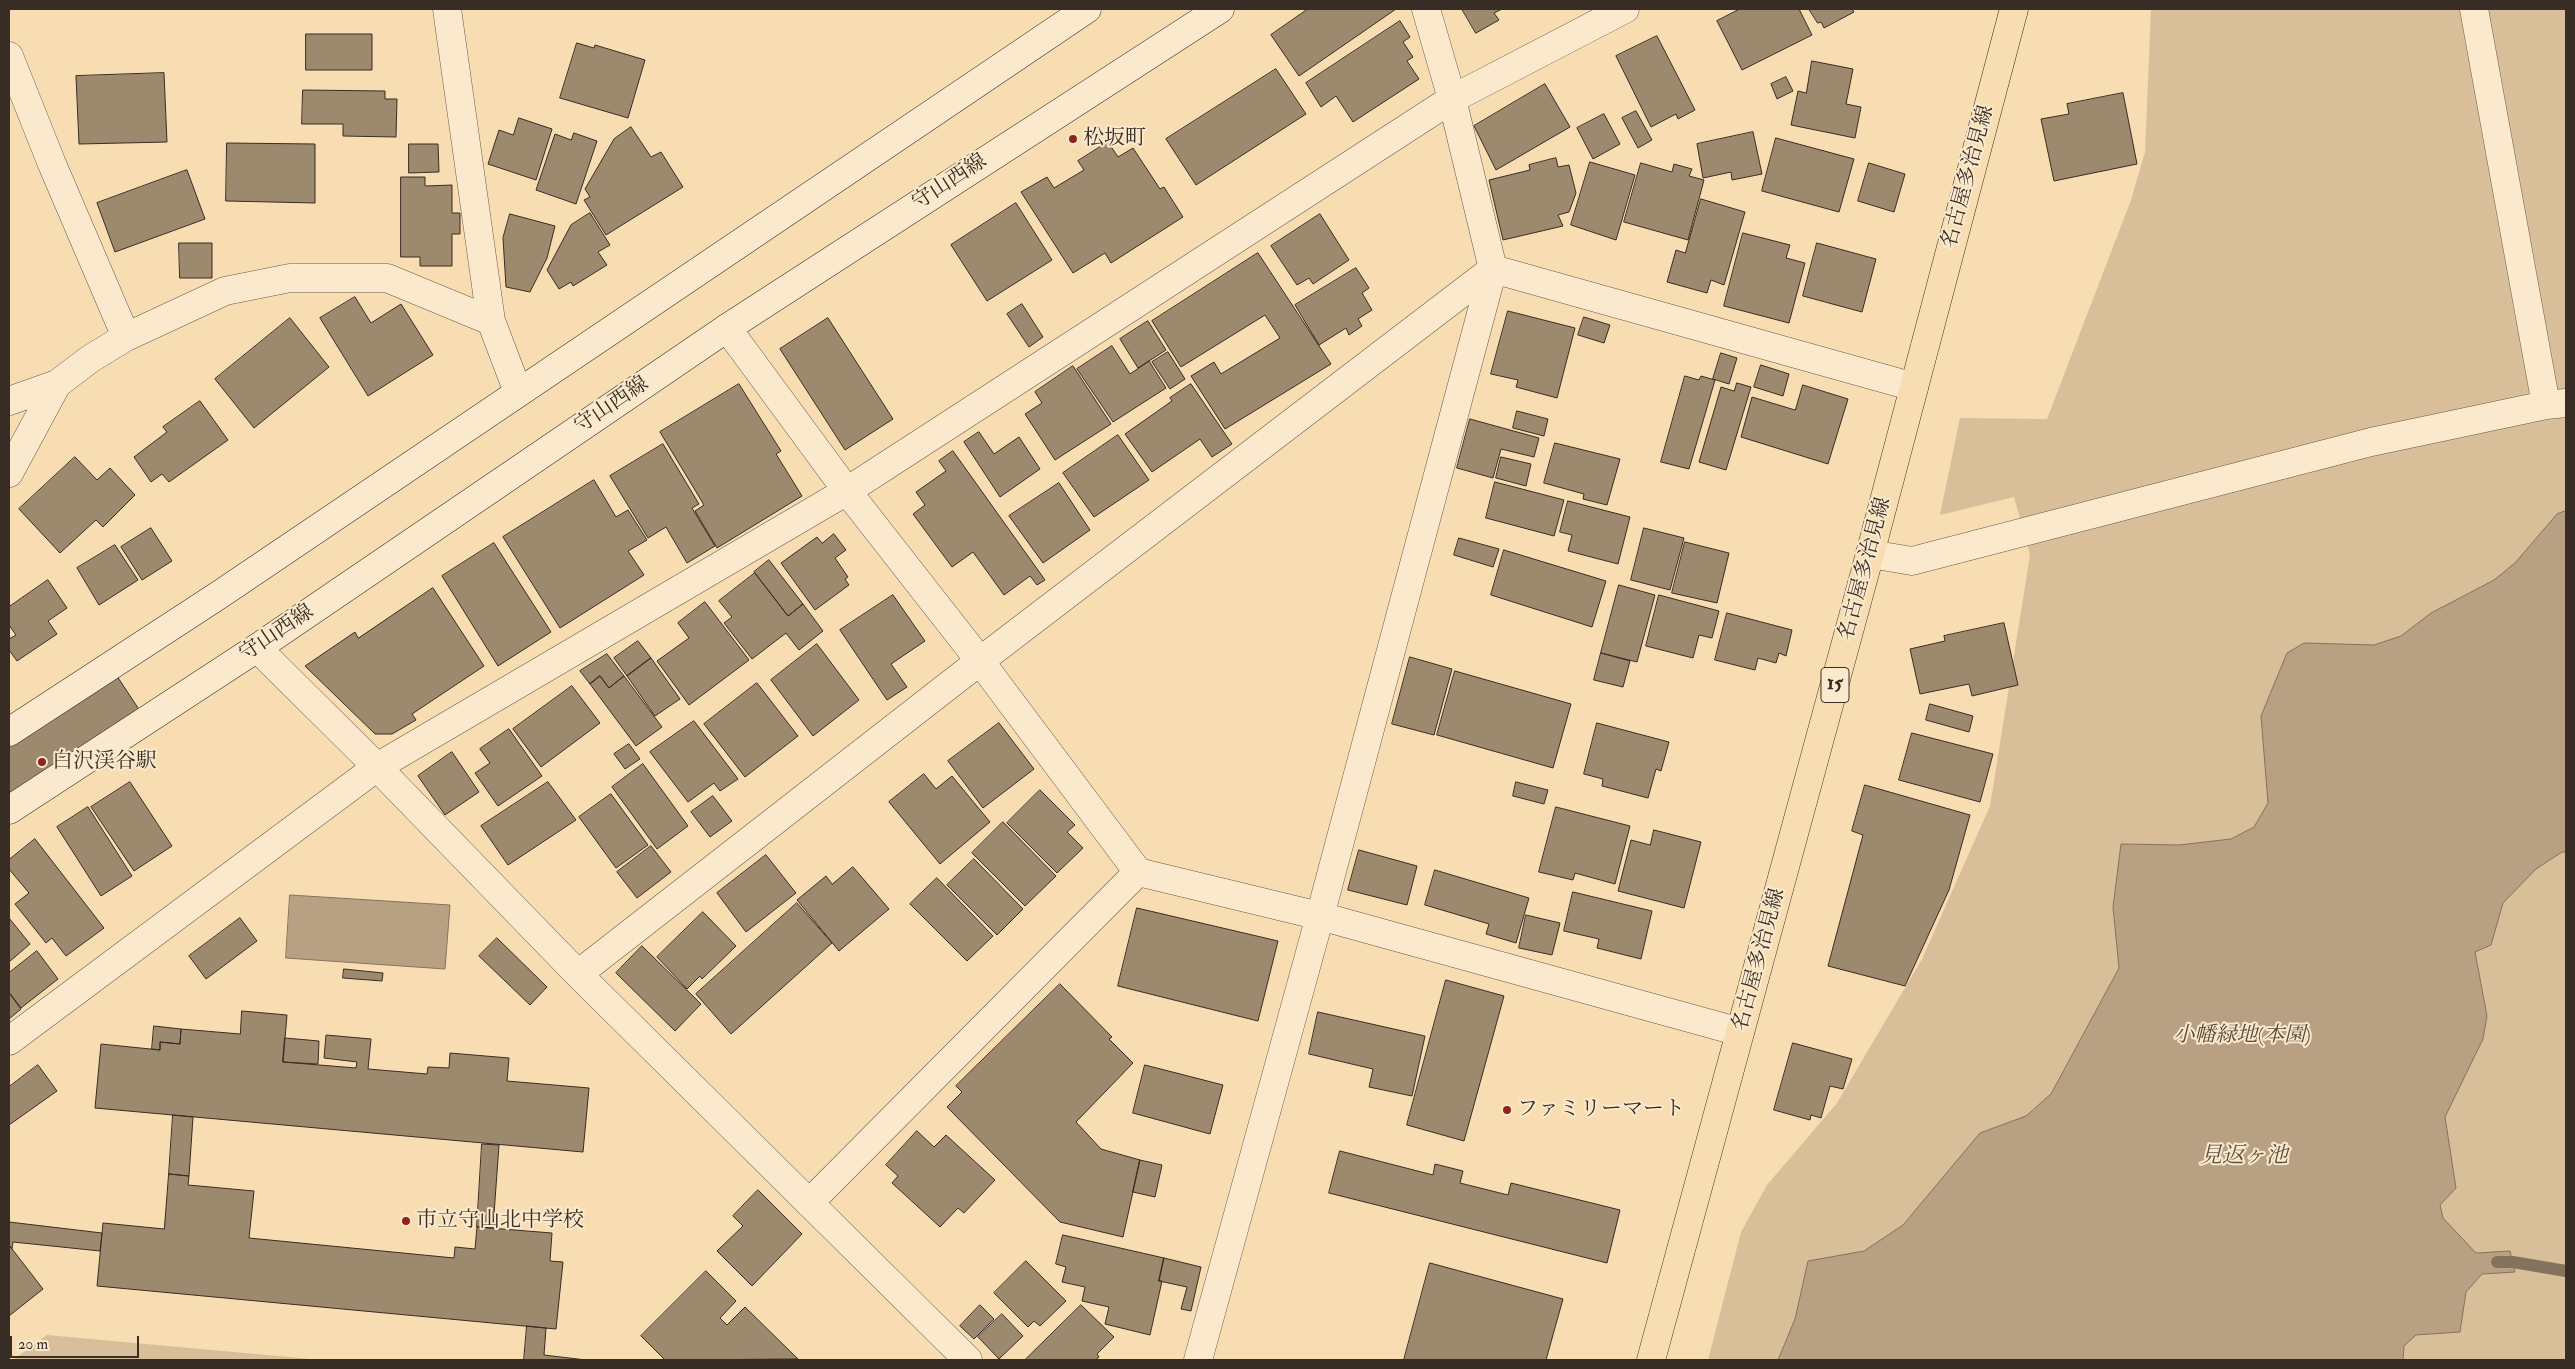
<!DOCTYPE html>
<meta charset="utf-8">
<style>
body{margin:0}
#map{position:relative;width:2575px;height:1369px;overflow:hidden;background:#f9ddb2;font-family:"IM FELL Double Pica",serif}
canvas{display:block}
.frame{position:absolute;inset:0;border:10px solid #372d24;pointer-events:none}
.scale{position:absolute;left:10px;top:1336px;width:129px;height:22px;box-sizing:border-box;border:2px solid #372d24;border-top:0;padding-left:6px;font-size:15px;line-height:18px;white-space:nowrap;color:#372d24;-webkit-text-stroke:4px #fbe9cd;paint-order:stroke}
</style>
<div id="map">
<canvas width="2575" height="1369"></canvas>
<div class="frame"></div>
<div class="scale">20 m</div>
</div>
<script>
const g = document.querySelector('canvas').getContext('2d');
g.lineJoin = 'round';
function fill(path, color) {
  g.fillStyle = color;
  g.fill(path, 'evenodd');
}
function stroke(path, color, width, dash) {
  g.strokeStyle = color;
  g.lineWidth = width;
  g.lineCap = dash ? 'butt' : 'round';
  g.setLineDash(dash || []);
  g.stroke(path);
}
function label(font, color, halo, rows, align = 'center') {
  g.font = font + ' "IM FELL Double Pica","Noto Serif JP",serif';
  g.lineWidth = 4;
  g.setLineDash([]);
  g.textBaseline = 'middle';
  g.strokeStyle = halo;
  g.fillStyle = color;
  for (const [text, x, y, turn = 0] of rows) {
    g.save();
    g.translate(x, y);
    g.rotate((+turn || 0) * Math.PI / 180);
    g.textAlign = isNaN(turn) ? turn : align;
    if (halo) g.strokeText(text, 0, 0);
    g.fillText(text, 0, 0);
    g.restore();
  }
}
fill(new Path2D(`
 M2151,9H2566V1360H1708L1741,1232L1767,1185L1837,1103L1922,959L1990,806L2030,555L2014,497L1940,515L1960,418L2047,419L2131,200L2145,152Z
 M47,1335L322,1360H13Z`), '#d8bf9a');
const water = new Path2D(`
 M2566,511V852H2562L2536,869L2503,903L2491,945L2475,952L2487,1016L2483,1039L2445,1117L2456,1188L2440,1205L2443,1218L2476,1253L2510,1251L2515,1272L2482,1274L2466,1292L2460,1332L2416,1335L2404,1346L2403,1360H1778L1795,1319L1808,1261L1864,1251L1903,1225L1980,1133L2026,1116L2051,1094L2119,968L2113,907L2121,844L2179,845L2231,839L2254,827L2268,803L2261,716L2287,653L2304,643L2374,645L2401,636L2431,613L2494,580L2515,563L2557,514Z
 M290,895L450,905L445,969L286,958Z`);
fill(water, '#b7a182');
stroke(water, '#84735c', 1);
stroke(new Path2D(`
 M2497,1262H2513L2566,1271`), '#84735c', 12);
const building = new Path2D(`
 M1308,9H1396L1299,76L1271,35Z
 M1462,9H1502L1494,13L1499,20L1476,33Z
 M1740,9H1799L1812,35L1742,70L1717,21Z
 M1809,9H1852L1854,12L1824,28L1821,22L1818,23Z
 M1400,21L1410,37L1403,42L1413,57L1407,61L1419,79L1353,122L1336,96L1321,107L1306,83Z
 M306,34H372V70H306Z
 M1657,36L1695,110L1678,119L1676,114L1651,127L1616,56Z
 M577,43L594,48L595,45L645,60L628,118L560,98Z
 M1812,61L1853,69L1846,104L1861,107L1855,138L1791,125L1798,91L1806,93Z
 M1276,69L1306,114L1196,185L1166,139Z
 M164,73L167,142L79,144L76,76Z
 M1786,77L1793,91L1777,99L1771,84Z
 M1545,84L1570,127L1496,170L1474,126Z
 M303,90L385,91V99H397L396,137L343,136V124H302Z
 M2123,93L2137,164L2054,181L2041,119L2069,114L2067,104Z
 M1636,111L1652,140L1638,148L1622,118Z
 M1604,114L1620,144L1593,159L1577,128Z
 M519,118L552,129L536,180L488,164L499,130L513,135Z
 M631,127L651,157L661,152L683,187L606,235L584,200L590,197L585,189L614,139Z
 M1753,132L1762,174L1732,180L1731,172L1703,178L1697,144Z
 M574,133L597,141L576,204L536,190L555,134L571,140Z
 M1776,138L1854,159L1839,212L1762,191Z
 M1108,142L1118,157L1133,148L1160,189L1164,187L1183,217L1111,263L1105,253L1073,273L1021,192L1047,177L1054,188L1084,170L1078,161Z
 M227,143L315,144V203L226,201Z
 M409,144H438L439,172L409,173Z
 M1556,158L1558,167L1569,165L1576,193L1569,212L1558,215L1563,226L1503,240L1489,180L1530,170L1529,165Z
 M1590,162L1635,175L1616,240L1571,225Z
 M1641,163L1672,172L1674,164L1692,169L1689,176L1704,180L1688,240L1624,222Z
 M1869,163L1905,174L1894,212L1858,201Z
 M187,170L205,219L115,252L97,203Z
 M401,177H425V186L452,185V213H460V234H452V266H420V257H401Z
 M1701,199L1745,212L1724,285L1711,280L1707,293L1667,282L1676,250L1685,253Z
 M1016,203L1052,260L987,301L951,245Z
 M590,213L610,245L598,252L607,265L573,286L571,282L559,289L547,270L571,225Z
 M510,214L555,226L547,258L530,292L506,287L503,238Z
 M1320,214L1349,260L1313,284L1309,278L1297,285L1271,246Z
 M1743,233L1790,245L1786,258L1805,263L1789,323L1724,306Z
 M179,243H212V278H180Z
 M1817,243L1876,259L1862,312L1803,296Z
 M1258,253L1331,364L1225,429L1191,376L1214,362L1221,374L1280,338L1265,315L1181,367L1152,321Z
 M1356,268L1369,288L1362,293L1372,310L1358,319L1362,326L1349,335L1346,328L1319,345L1295,305Z
 M355,297L371,323L401,304L433,355L368,396L320,318Z
 M1022,304L1043,337L1029,347L1007,314Z
 M1508,311L1575,328L1557,398L1516,387L1518,380L1491,374Z
 M1584,317L1610,325L1604,343L1578,335Z
 M290,318L329,367L254,428L215,379Z
 M828,318L893,419L845,450L780,349Z
 M1148,321L1166,350L1138,368L1120,339Z
 M1112,346L1130,374L1149,361L1166,388L1113,422L1077,369Z
 M1168,352L1185,379L1170,389L1152,362Z
 M1721,353L1737,358L1729,384L1713,379Z
 M1761,365L1789,374L1783,396L1754,387Z
 M1073,366L1111,424L1055,460L1025,414L1042,403L1035,392Z
 M1685,376L1699,380L1701,376L1715,380L1689,469L1661,462Z
 M1737,383L1751,387L1726,470L1699,462L1721,387L1734,391Z
 M739,384L781,451L776,454L802,496L717,548L695,511L704,505L660,432Z
 M1191,384L1232,444L1212,457L1200,439L1152,472L1125,434L1172,401L1170,398Z
 M1803,385L1848,399L1828,464L1741,437L1752,397L1795,410Z
 M200,401L228,440L169,482L162,474L151,482L134,457L167,432L163,427Z
 M1517,411L1548,419L1544,436L1513,428Z
 M1470,419L1539,438L1534,457L1501,449L1493,478L1457,468Z
 M979,432L994,454L1019,437L1040,469L1000,497L964,442Z
 M1118,435L1149,480L1094,517L1063,473Z
 M1555,443L1620,459L1607,505L1583,499L1584,494L1544,483Z
 M663,444L699,504L692,508L715,546L687,563L666,527L648,538L610,476Z
 M953,451L1045,580L1037,585L1030,576L1004,595L973,552L952,567L913,514L925,505L916,492L946,471L939,461Z
 M75,457L97,480L110,468L135,495L103,527L96,520L60,553L19,509Z
 M1501,457L1531,464L1526,486L1496,478Z
 M594,480L616,517L628,510L647,540L628,551L644,575L560,628L503,537Z
 M1495,482L1564,500L1554,536L1486,518Z
 M1059,483L1090,530L1043,563L1009,516Z
 M1568,501L1630,517L1618,564L1568,551L1572,535L1560,532Z
 M151,528L172,561L142,580L121,547Z
 M1644,528L1684,538L1670,590L1631,580Z
 M834,534L846,550L835,558L848,577L845,579L849,585L815,610L781,563L817,537L822,543Z
 M1459,538L1499,549L1493,567L1454,555Z
 M1685,542L1729,553L1717,603L1672,593Z
 M494,543L551,632L498,666L442,576Z
 M115,545L138,580L99,605L77,568Z
 M1504,550L1606,581L1592,627L1491,595Z
 M769,560L803,604L788,616L754,572Z
 M755,573L788,616L803,604L823,631L799,650L786,633L752,659L724,623L732,617L719,601Z
 M48,580L67,608L48,621L57,634L17,661L9,650V639L16,635L9,625V607Z
 M1619,585L1655,595L1637,662L1601,653Z
 M433,588L484,666L412,714L416,720L392,734H375L305,666L355,632L358,638Z
 M893,595L925,641L891,664L907,687L887,700L840,630Z
 M1659,595L1719,611L1712,638L1699,635L1693,658L1646,646Z
 M705,602L749,660L689,705L657,661L689,638L678,623Z
 M1727,613L1792,630L1786,656L1779,653L1776,663L1758,658L1755,670L1715,660Z
 M2004,623L2018,685L1972,696L1969,684L1920,694L1910,649L1945,641L1944,636Z
 M638,641L651,658L627,676L614,658Z
 M817,644L859,700L813,736L771,680Z
 M1601,653L1630,661L1623,687L1594,680Z
 M607,654L624,676L609,688L600,676L590,684L580,671Z
 M103,655L144,717L9,806V717Z
 M1410,657L1452,669L1434,735L1392,724Z
 M651,658L680,699L655,716L627,676Z
 M1455,671L1571,704L1553,768L1437,735Z
 M600,676L609,688L624,676L662,727L636,746L590,684Z
 M757,683L798,736L745,777L704,724Z
 M572,686L600,723L541,767L513,729Z
 M1930,704L1973,716L1969,732L1926,720Z
 M694,721L738,779L720,791L714,783L688,802L650,752Z
 M999,723L1034,769L983,808L948,761Z
 M1597,723L1669,742L1661,771L1656,769L1648,798L1602,786L1603,779L1584,774Z
 M509,729L542,776L498,806L475,773L490,763L480,749Z
 M1912,733L1993,754L1980,802L1899,780Z
 M629,744L640,759L625,769L614,754Z
 M452,752L479,792L445,815L418,776Z
 M643,764L688,826L657,849L612,787Z
 M924,774L936,789L952,776L990,822L940,864L889,802Z
 M130,782L172,846L134,871L91,807Z
 M548,782L576,820L508,865L481,826Z
 M1516,782L1548,790L1544,804L1513,796Z
 M1865,785L1970,815L1949,890L1905,986L1828,966L1863,835L1852,831Z
 M1040,790L1075,825L1067,832L1083,848L1057,873L1007,823Z
 M611,794L648,845L616,868L579,817Z
 M713,796L732,821L710,837L691,812Z
 M88,807L132,876L101,896L57,827Z
 M1556,807L1630,826L1615,884L1575,873L1573,880L1539,872Z
 M1003,822L1056,876L1025,906L972,853Z
 M1654,830L1701,842L1684,908L1618,891L1631,840L1650,845Z
 M35,839L104,928L66,956L52,938L46,943L15,904L29,893L9,869V860Z
 M651,846L671,872L637,898L617,872Z
 M1359,850L1417,866L1407,905L1348,890Z
 M766,855L796,893L746,932L717,893Z
 M974,859L1023,909L997,935L947,885Z
 M853,867L889,909L839,951L797,900L826,876L832,884Z
 M1435,870L1529,898L1516,943L1486,934L1489,924L1425,905Z
 M937,878L993,936L967,961L910,904Z
 M1573,892L1652,911L1641,959L1597,948L1599,939L1564,931Z
 M797,903L832,943L731,1034L696,994Z
 M1137,908L1278,941L1258,1021L1118,986Z
 M703,912L736,946L702,979L700,976L687,989L657,957Z
 M1526,915L1560,923L1552,955L1519,948Z
 M9,918L30,944L9,962Z
 M240,918L257,941L206,979L189,956Z
 M497,938L547,987L530,1005L479,956Z
 M642,946L701,1004L675,1031L616,973Z
 M37,951L58,979L21,1008L9,992V973Z
 M344,969L383,973L382,981L343,978Z
 M1446,980L1504,996L1464,1141L1407,1125Z
 M1060,984L1112,1037L1109,1039L1133,1063L1076,1122L1101,1149L1140,1160L1123,1237L1060,1222L947,1107L962,1092L956,1086Z
 M9,993L21,1009L9,1019Z
 M242,1011L287,1015L283,1062L356,1068L357,1062L324,1058L326,1035L371,1039L368,1069L427,1074L428,1067L449,1068L450,1053L509,1058L507,1081L589,1088L583,1152L95,1108L101,1044L160,1050V1042L180,1044L181,1029L240,1034Z
 M1318,1012L1425,1036L1412,1096L1369,1087L1373,1069L1309,1054Z
 M154,1026L181,1029L180,1044L160,1042V1050L152,1049Z
 M285,1038L319,1041L318,1064L283,1062Z
 M1793,1043L1852,1059L1843,1089L1830,1086L1821,1118L1811,1115L1810,1120L1774,1110Z
 M38,1065L57,1091L9,1125V1087Z
 M1145,1065L1223,1085L1210,1134L1133,1113Z
 M173,1115L193,1117L189,1176L169,1174Z
 M917,1131L934,1147L946,1135L995,1180L964,1213L958,1208L940,1227L892,1183L898,1176L886,1165Z
 M482,1144L499,1145L493,1228L477,1227Z
 M1340,1151L1433,1175L1435,1164L1463,1171L1460,1183L1508,1195L1511,1183L1620,1210L1607,1263L1329,1193Z
 M1140,1160L1162,1165L1155,1197L1133,1192Z
 M169,1174L189,1176L188,1185L254,1191L249,1238L454,1258L455,1247L475,1249L477,1227L552,1233L550,1261L563,1262L556,1329L97,1286L103,1223L164,1229Z
 M758,1190L802,1234L752,1286L717,1251L743,1226L733,1216Z
 M9,1222L102,1233L100,1251L13,1242L12,1249L9,1245Z
 M1063,1235L1164,1258L1159,1281H1162L1150,1335L1105,1324L1109,1307L1082,1301L1085,1287L1062,1282L1066,1267L1056,1264Z
 M9,1245L43,1289L9,1316Z
 M1164,1258L1201,1267L1191,1311L1181,1309L1187,1287L1159,1281Z
 M1026,1261L1066,1301L1040,1326L1034,1321L1028,1327L994,1293Z
 M1430,1263L1563,1299L1546,1360H1404Z
 M706,1271L736,1301L720,1318L727,1325L745,1307L798,1359L665,1360L641,1336Z
 M980,1305L994,1319L974,1339L960,1326Z
 M1081,1305L1114,1337L1097,1354L1099,1357L1095,1360H1025Z
 M1002,1314L1023,1336L999,1359L978,1337Z
 M527,1326L546,1328L544,1355L586,1360H524Z`);
fill(building, '#9c896e');
stroke(building, '#372d24', 1);
const street = new Path2D(`
 M447,9L491,321L518,392
 M2474,9L2546,405
 M9,56L52,164L126,337
 M727,328L847,491L980,661L1138,872L1320,916L1740,1032
 M9,401L57,384L90,359L126,337L225,291L290,278H387L491,321
 M9,473L57,384
 M1870,554L1912,561L2371,442L2546,405L2566,403
 M257,648L377,767L578,974L968,1360
 M578,974L980,661L1493,269L1914,387
 M9,1041L377,767L847,491L1452,99L1625,9
 M809,1203L1138,872
 M1198,1360L1320,916L1493,269L1452,99L1426,9`);
const secondary = new Path2D(`
 M9,732L219,595L1087,9
 M9,810L257,648L727,328L1220,9`);
const primary = new Path2D(`
 M1651,1360L1870,554L2014,9`);
stroke(street, '#685948', 29);
stroke(secondary, '#372d24', 29);
stroke(primary, '#372d24', 29);
stroke(street, '#fbe9cd', 28);
stroke(secondary, '#fbe9cd', 28);
stroke(primary, '#f9ddb2', 28);
for (const [x, y, r, color] of [
 [1073,139,5,"#8f2418"],
 [42,762,5,"#8f2418"],
 [1507,1110,5,"#8f2418"],
 [406,1221,5,"#8f2418"]
]) {
  const dot = new Path2D();
  dot.arc(x, y, r, 0, 2 * Math.PI);
  g.fillStyle = color;
  g.fill(dot);
  stroke(dot, '#fbe9cd', 2);
}
for (const [x, y, w] of [
 [1835,685,28]
]) {
  const box = new Path2D();
  box.roundRect(x - w / 2, y - 17.5, w, 35, 4);
  g.fillStyle = '#fbe9cd';
  g.fill(box);
  stroke(box, '#372d24', 1);
}
label('bold 20px', '#372d24', null, [
 ["15",1835,685]
]);
label('21px', '#372d24', '#fbe9cd', [
 ["松坂町",1083,139],
 ["白沢渓谷駅",52,762],
 ["ファミリーマート",1517,1110],
 ["市立守山北中学校",416,1221]
], 'left');
label('21px', '#372d24', '#fbe9cd', [
 ["名古屋多治見線",1969,177,-75],
 ["守山西線",950,183,-33],
 ["守山西線",612,406,-34],
 ["名古屋多治見線",1866,569,-75],
 ["守山西線",277,634,-34],
 ["名古屋多治見線",1760,960,-75]
]);
label('italic 21px', '#574a3c', '#fbe9cd', [
 ["小幡緑地(本園)",2242,1036]
]);
label('italic 22px', '#5d5040', '#fbe9cd', [
 ["見返ヶ池",2244,1157]
]);
</script>
